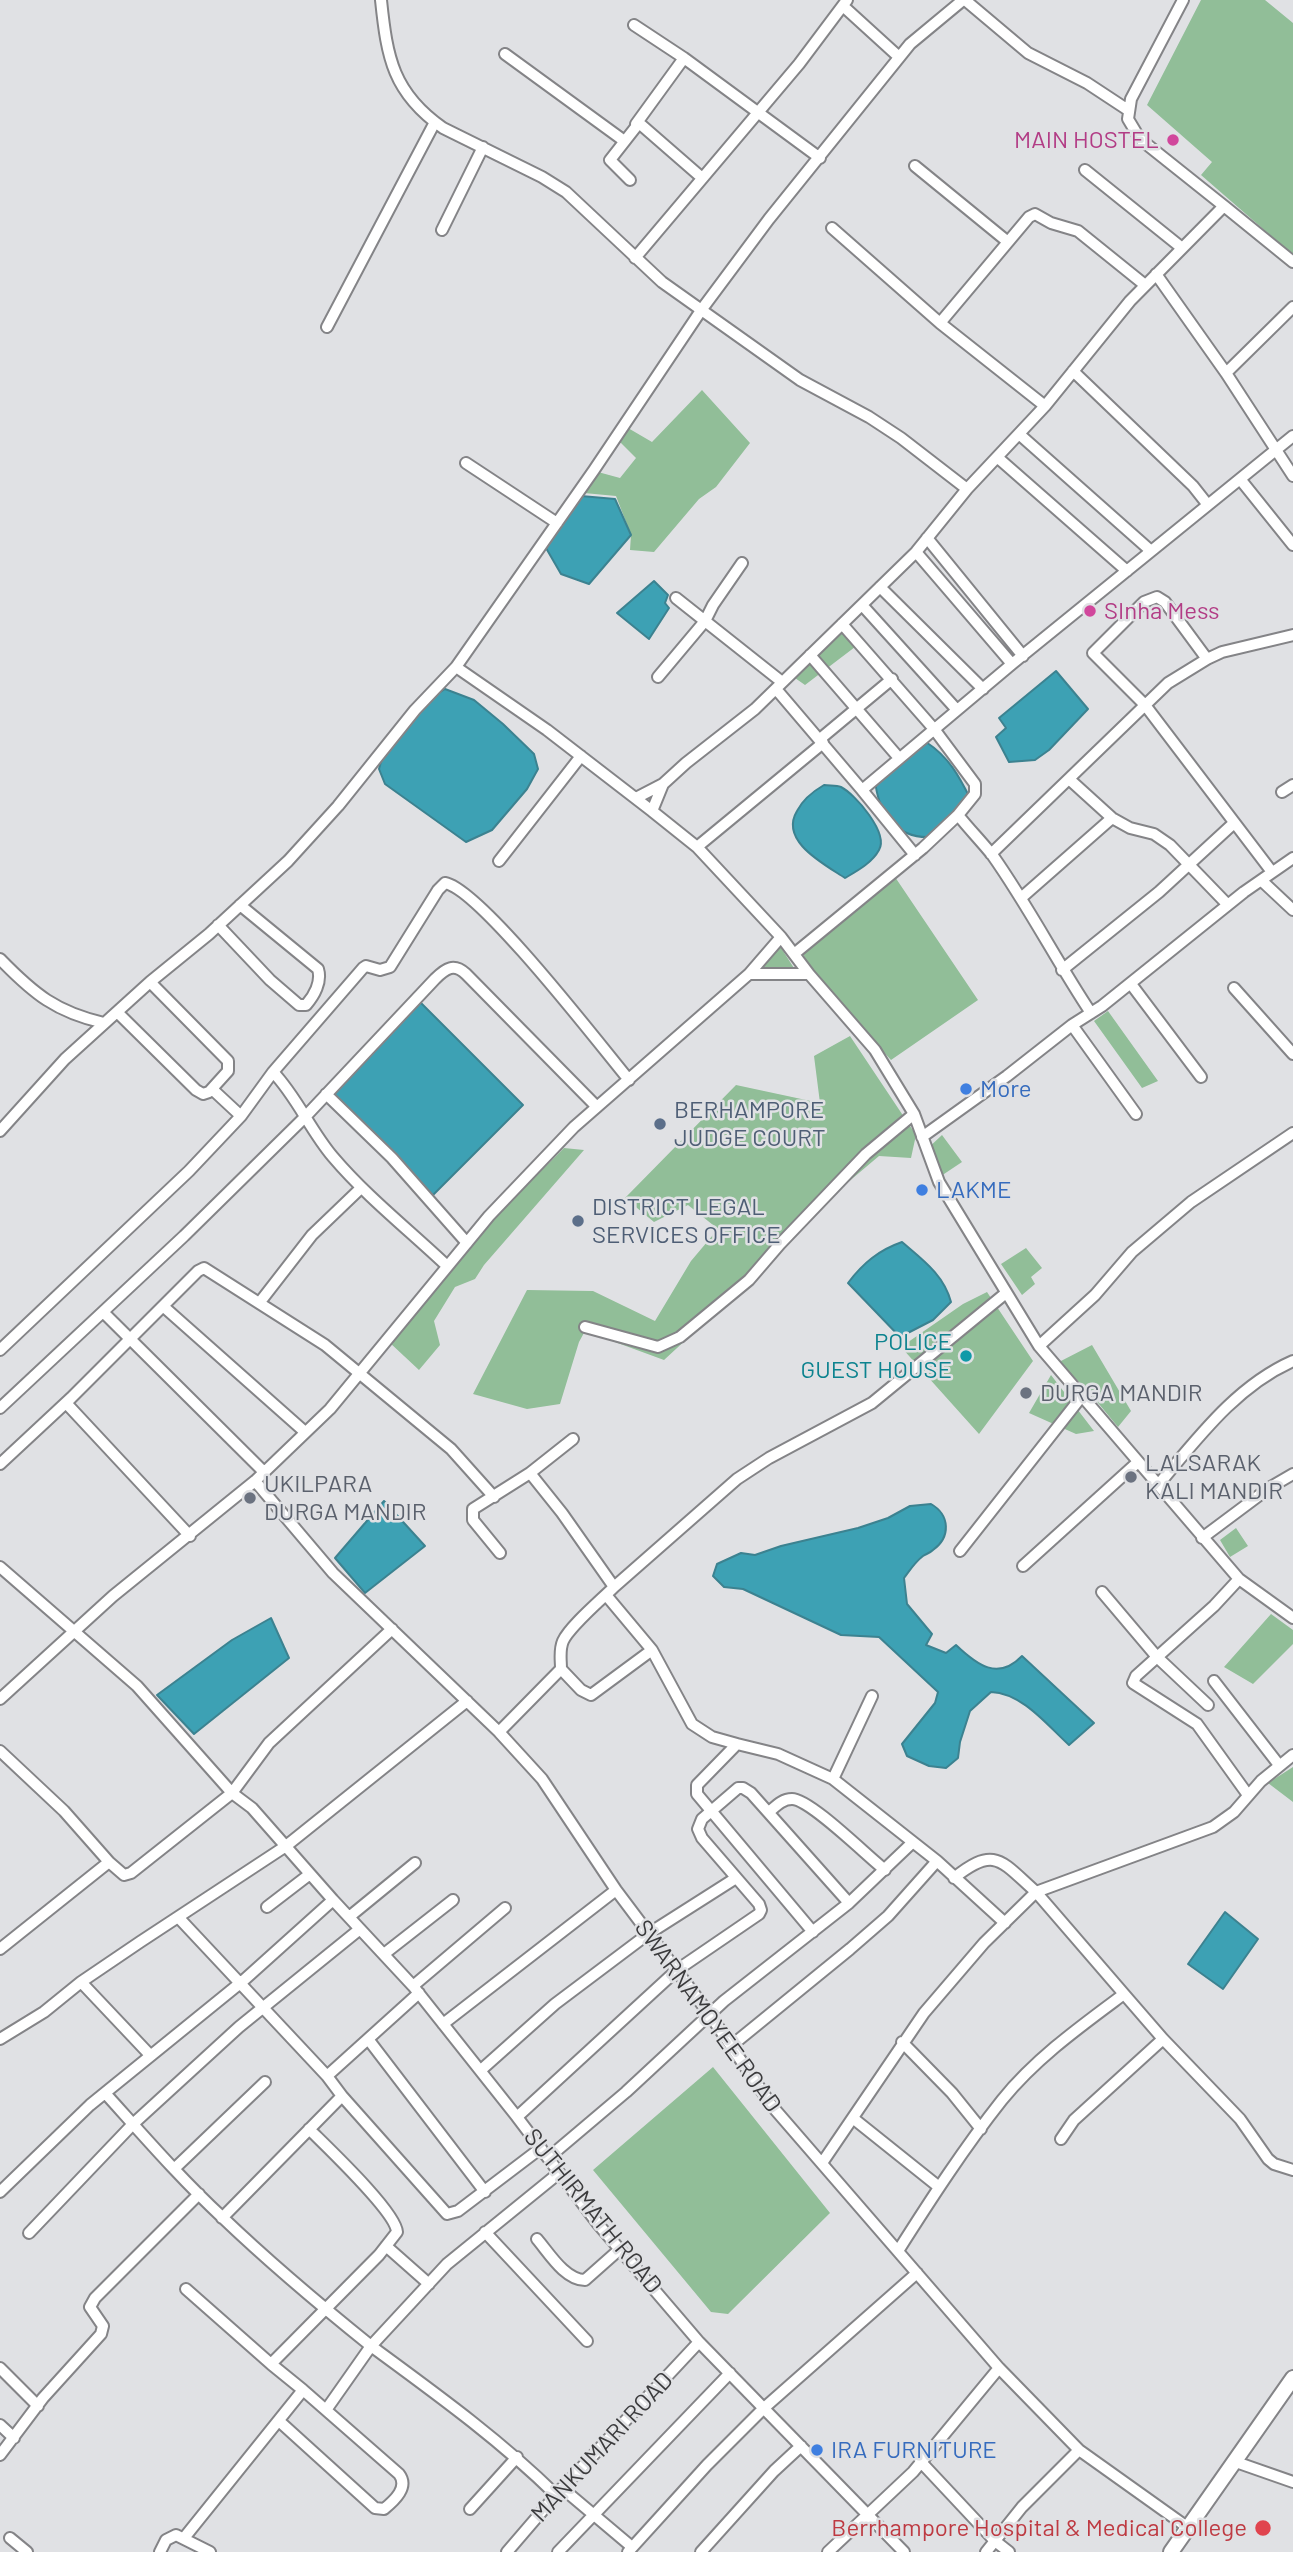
<!DOCTYPE html>
<style>
body{margin:0}
canvas{display:block;background:#e0e1e4}
</style>
<canvas width="1293" height="2552"></canvas>
<script>
const g = document.querySelector('canvas').getContext('2d');
g.lineJoin = 'round';
function fill(path, color) {
  g.fillStyle = color;
  g.fill(path, 'evenodd');
}
function stroke(path, color, width, dash) {
  g.strokeStyle = color;
  g.lineWidth = width;
  g.lineCap = dash ? 'butt' : 'round';
  g.setLineDash(dash || []);
  g.stroke(path);
}
function label(font, color, halo, rows, align = 'center') {
  g.font = font + ' Barlow,sans-serif';
  g.lineWidth = 5;
  g.setLineDash([]);
  g.textBaseline = 'middle';
  g.strokeStyle = halo;
  g.fillStyle = color;
  for (const [text, x, y, turn = 0] of rows) {
    g.save();
    g.translate(x, y);
    g.rotate((+turn || 0) * Math.PI / 180);
    g.textAlign = isNaN(turn) ? turn : align;
    if (halo) g.strokeText(text, 0, 0);
    g.fillText(text, 0, 0);
    g.restore();
  }
}
fill(new Path2D(`
 M1201,0H1265L1293,23V255L1201,175L1212,162L1147,105Z
 M702,390L750,443L716,487L699,499L654,552L630,550L631,535L616,496L584,493L598,472L620,478L636,458L619,441L628,428L652,442Z
 M841,630L855,647L805,685L795,678Z
 M895,877L978,1000L891,1060L820,983L802,953Z
 M778,943L799,976L755,972Z
 M1108,1011L1158,1081L1142,1088L1094,1021Z
 M850,1036L916,1135L911,1158L879,1156L821,1205L765,1267L664,1360L585,1331L579,1342L560,1404L527,1409L473,1394L527,1290L593,1291L655,1321L691,1261L718,1229L688,1205L654,1222L625,1198L736,1085L820,1103L814,1056Z
 M942,1135L962,1162L941,1176L925,1151Z
 M564,1148L584,1150L484,1265L475,1279L455,1287L434,1321L440,1345L419,1370L389,1342L492,1220Z
 M1026,1248L1042,1268L1031,1277L1035,1284L1022,1295L1001,1264Z
 M987,1292L1033,1361L979,1434L901,1347L963,1304Z
 M1092,1345L1131,1411L1118,1427L1089,1392L1059,1362Z
 M1051,1375L1094,1431L1076,1434L1029,1413Z
 M1236,1528L1248,1546L1230,1557L1220,1540Z
 M1271,1614L1293,1630V1644L1253,1684L1224,1667Z
 M1293,1767V1802L1268,1783Z
 M713,2067L830,2213L728,2314L711,2312L593,2170Z`), '#91be98');
const water = new Path2D(`
 M581,496L615,499L631,535L589,584L561,574L546,548Z
 M654,581L668,595L665,603L669,608L649,639L617,613Z
 M1056,671L1088,709L1049,750L1035,760L1009,762L996,737L1006,728L999,718Z
 M445,689L474,700L503,724L534,754L538,769L527,789L492,830L466,842L385,784L379,769L383,754L423,703Z
 M926,742C949,757 959,776 971,800L931,837C896,839 878,812 875,780Z
 M824,785C829,786 836,785 841,787C855,794 889,833 879,850C872,863 857,871 845,878C824,864 779,841 797,811C803,799 812,792 824,785Z
 M417,999L523,1105L432,1196L326,1096Z
 M902,1242C923,1260 944,1275 951,1302L933,1320L900,1337L848,1283C863,1263 879,1250 902,1242Z
 M384,1501L425,1546L365,1593L335,1558Z
 M931,1504C950,1515 951,1537 933,1550C930,1553 926,1554 923,1556C915,1562 910,1570 904,1578L907,1604L932,1634L926,1645L946,1653L956,1645C977,1665 998,1681 1022,1656L1094,1723L1069,1745C1047,1725 1022,1693 991,1692L970,1711L960,1742L958,1758L946,1768L929,1766L907,1756L902,1744L935,1703L938,1692L879,1637L841,1635L743,1589L724,1587L713,1576L717,1564L741,1553L755,1555L781,1546L858,1528L888,1518L910,1506Z
 M271,1618L289,1658L194,1734L157,1695L232,1640Z
 M1225,1912L1258,1939L1223,1989L1188,1964Z`);
fill(water, '#3da1b4');
stroke(water, '#3c8290', 2);
const minor = new Path2D(`
 M381,0C387,58 393,93 443,128L542,177L566,192L662,282L800,380L869,417L901,438L967,489
 M965,0L1028,53L1087,83L1128,110
 M843,6L899,57
 M634,25L684,58L820,158
 M505,54L623,140
 M636,124L684,58
 M915,166L1008,242
 M1085,170L1182,248
 M630,180L610,160L639,123L701,177
 M1224,206L1293,262
 M832,228L940,323L1045,406
 M442,230L483,147
 M635,258L799,64L847,0
 M1156,274L1226,373L1293,476
 M940,323L1029,217L1035,214L1051,223L1078,231L1145,285
 M327,327L435,122
 M1073,371L1193,486L1208,505
 M1226,373L1293,307
 M1019,434L1151,551
 M997,457L1127,571
 M466,463L557,523
 M1240,479L1293,545
 M927,538L1023,656
 M916,552L1012,664
 M880,587L983,689
 M676,598L782,682
 M862,605L957,710
 M842,624L934,729L975,784V794L958,815
 M810,655L899,758
 M1207,659L1165,602L1157,597L1144,602L1093,653L1145,705L1272,872
 M456,667L547,730L652,811
 M658,677L705,621L713,605L742,563
 M776,689L862,790L1012,664L1293,436
 M820,739L892,679
 M1069,779L1112,818L1130,828L1154,834L1170,845L1228,905
 M862,790L915,855
 M1282,792L1293,785
 M636,798L663,784
 M697,847L823,743
 M991,854L1168,683L1207,659L1222,652L1293,635
 M499,861L581,756
 M1262,881L1293,910
 M1021,898L1112,818
 M218,925L270,980L299,1005H306C314,996 322,982 318,969L240,905
 M781,937L697,847L652,811L663,784L686,763L755,709L916,552L967,489L1045,406L1130,301L1224,206L1140,139L1128,119L1131,99L1183,0
 M794,954L923,848L958,815C969,829 982,842 993,856C1029,907 1057,962 1091,1013
 M0,959C34,994 56,1012 104,1023
 M1062,970L1159,892L1234,823
 M749,974H809
 M1131,984L1201,1077
 M1234,988L1293,1054
 M117,1012L196,1090L203,1094L209,1092L228,1071V1061L150,982
 M1072,1025L1136,1114
 M273,1072C297,1097 310,1130 333,1157C367,1197 409,1230 447,1266
 M212,1089L241,1116
 M326,1094L392,1158L467,1243
 M0,1131L65,1059L150,982L209,934L288,861L338,806L415,710L456,667L594,470L702,309L769,219L910,44L963,0
 M922,1137L1007,1076L1072,1025L1102,1006L1244,892L1293,858
 M260,1302L312,1235L361,1188
 M164,1307L305,1432
 M103,1312L264,1472
 M585,1327L658,1347L680,1337L749,1280L780,1244L866,1154L914,1114
 M1039,1346L1095,1295L1132,1252L1191,1202L1293,1133
 M0,1350L189,1171L241,1116L273,1072L363,968L366,966L380,970L390,967L438,890L445,883C480,889 600,1045 629,1080
 M66,1403L190,1536
 M0,1408L184,1236L305,1117L435,979C446,968 454,963 466,974L597,1107
 M0,1464L71,1398L198,1271L204,1268L325,1345L451,1449L494,1497
 M530,1473L562,1513L614,1587
 M255,1481L333,1573L499,1732L542,1779L616,1890L710,2015L772,2106L999,2368L1079,2450L1187,2527
 M1158,1485C1197,1439 1236,1386 1293,1361
 M1202,1538L1269,1488L1293,1474
 M960,1551L1082,1396
 M500,1553L473,1520V1509L530,1473L573,1439
 M1023,1566L1138,1462
 M0,1567L137,1686L232,1793L252,1808L333,1900L413,1986L517,2117
 M1239,1579L1214,1606L1136,1676L1133,1683L1197,1724L1248,1795
 M1102,1592L1157,1657L1208,1705
 M606,1595L652,1650L591,1695L581,1690L561,1669C561,1659 559,1650 563,1641C570,1626 601,1600 614,1587L737,1479L769,1458L872,1403L1006,1293
 M652,1650L692,1724L712,1737L737,1744
 M1214,1681L1279,1765
 M0,1699L113,1596L255,1481L330,1409L489,1216L574,1127L749,974L781,937L809,974L875,1050L914,1114L939,1182L1039,1346L1239,1579L1293,1618
 M499,1732L561,1669
 M0,1751L64,1811L109,1862
 M833,1779L872,1696
 M769,1812C776,1806 782,1799 792,1799C810,1799 867,1856 885,1870
 M849,1903L751,1793L743,1788H738L702,1819L698,1829L702,1838L759,1904L761,1910L759,1914L677,1970L517,2117L598,2224L699,2342L904,2552
 M267,1907L310,1874
 M178,1917L327,2076L419,1993
 M349,1917L415,1863
 M813,1932L697,1794V1785L737,1744L778,1754L833,1779L937,1861L1005,1923
 M0,1949L109,1862L124,1875L131,1873L232,1793L269,1743L392,1629
 M384,1954L453,1900
 M81,1982L150,2055
 M413,1986L505,1908
 M1124,1994L1036,1892L1213,1827L1234,1812L1261,1781L1293,1755
 M443,2024L616,1890
 M0,2039L44,2012L81,1982L140,1942L286,1846L467,1701
 M368,2039L485,2192
 M902,2042L952,2093L981,2129
 M731,2046L850,1949L888,1916L937,1861
 M481,2070L555,2004L648,1934L736,1878
 M105,2093C143,2135 180,2178 222,2217C269,2262 320,2305 371,2346L447,2264L559,2173
 M342,2096L447,2214L458,2211L541,2148
 M854,2119L939,2187
 M1061,2139L1074,2120L1163,2039
 M548,2158L626,2092L724,2001L849,1903L913,1842
 M822,2163L924,2013L984,1943L1036,1892C1001,1861 995,1845 954,1878
 M174,2169L265,2082
 M0,2192L90,2105L244,1980L333,1900
 M222,2218L342,2096L327,2076
 M485,2232L587,2341
 M29,2233L133,2124L239,2027L360,1929
 M537,2239C549,2253 565,2280 585,2280L620,2249
 M386,2246L429,2284
 M898,2251C931,2199 964,2148 1002,2100C1036,2058 1081,2026 1124,1994L1163,2039L1240,2119L1268,2159L1274,2164L1293,2170
 M186,2289L271,2364
 M0,2368L38,2406
 M326,2410L371,2346C435,2393 499,2439 556,2495
 M279,2421L375,2508L384,2509C395,2500 409,2487 399,2474L303,2390
 M0,2425L14,2438
 M0,2455L43,2398L101,2334L103,2326L90,2307L95,2298L199,2194
 M920,2461L995,2541L1009,2552
 M1233,2461L1293,2482
 M562,2488L632,2547
 M470,2509L517,2457
 M10,2538L27,2552
 M184,2538L303,2390L271,2364L379,2255L397,2232C396,2212 327,2147 309,2129
 M160,2552L166,2540L176,2535L210,2552
 M507,2552L556,2495L699,2342
 M558,2552L730,2373
 M628,2552L707,2465L764,2408L917,2273
 M701,2552L774,2471L801,2446
 M828,2552L913,2472L999,2368
 M986,2552L1022,2507L1079,2450`);
const tertiary = new Path2D(`
 M1171,2552L1293,2378`);
stroke(minor, '#848487', 14);
stroke(tertiary, '#848487', 18);
stroke(minor, '#fff', 10);
stroke(tertiary, '#fff', 14);
for (const [x, y, r, color] of [
 [1173,140,7,"#d1479c"],
 [1090,611,7,"#d1479c"],
 [966,1089,7,"#3f7fe0"],
 [660,1124,7,"#5c6f8a"],
 [922,1190,7,"#3f7fe0"],
 [578,1221,7,"#5c6f8a"],
 [966,1356,7,"#0f9aa8"],
 [1026,1393,7,"#6b7280"],
 [1131,1477,7,"#6b7280"],
 [250,1498,7,"#6b7280"],
 [817,2450,7,"#3f7fe0"],
 [1263,2528,9,"#e0444e"]
]) {
  const dot = new Path2D();
  dot.arc(x, y, r, 0, 2 * Math.PI);
  g.fillStyle = color;
  g.fill(dot);
  stroke(dot, '#e0e1e4', 2.5);
}
label('24px', '#b23c85', '#e0e1e4', [
 ["MAIN HOSTEL",1159,140],
 ["SInha Mess",1104,611,"left"]
], 'right');
label('24px', '#366cbe', '#e0e1e4', [
 ["More",980,1089],
 ["LAKME",936,1190],
 ["IRA FURNITURE",831,2450]
], 'left');
label('24px', '#4e5e75', '#e0e1e4', [
 ["BERHAMPORE",674,1110],
 ["JUDGE COURT",674,1138],
 ["DISTRICT LEGAL",592,1207],
 ["SERVICES OFFICE",592,1235]
], 'left');
label('24px', '#0d838f', '#e0e1e4', [
 ["POLICE",952,1342],
 ["GUEST HOUSE",952,1370]
], 'right');
label('24px', '#5b616d', '#e0e1e4', [
 ["DURGA MANDIR",1040,1393],
 ["LALSARAK",1145,1463],
 ["KALI MANDIR",1145,1491],
 ["UKILPARA",264,1484],
 ["DURGA MANDIR",264,1512]
], 'left');
label('24px', '#3b3b3d', '#e0e1e4', [
 ["SWARNAMOYEE ROAD",708,2016,54],
 ["SUTHIRMATH ROAD",593,2211,51],
 ["MANKUMARI ROAD",602,2447,-47]
]);
label('24px', '#be3a42', '#e0e1e4', [
 ["Berrhampore Hospital & Medical College",1247,2528]
], 'right');
</script>
